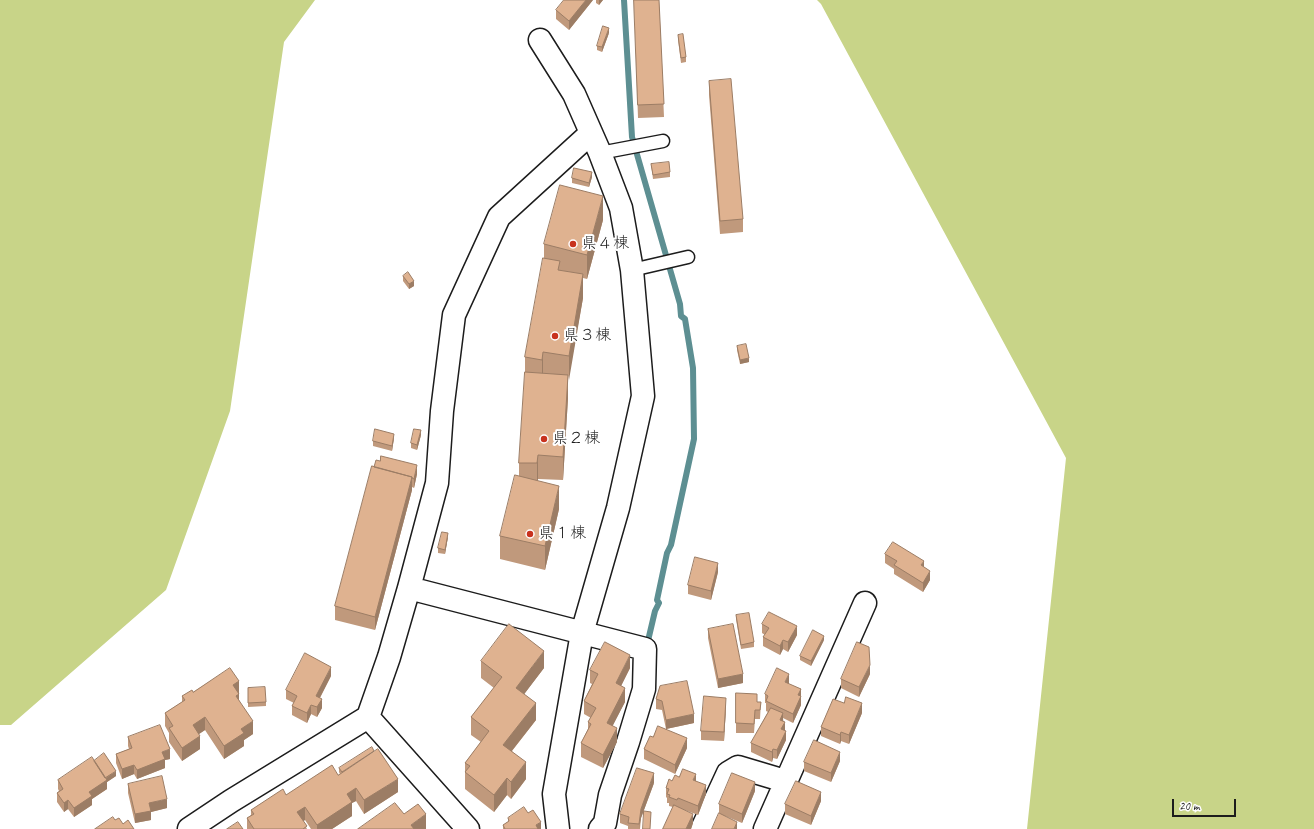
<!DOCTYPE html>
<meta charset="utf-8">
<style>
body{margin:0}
#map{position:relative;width:1314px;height:829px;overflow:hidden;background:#fff;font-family:Caveat,sans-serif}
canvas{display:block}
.scale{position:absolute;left:1172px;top:799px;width:64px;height:18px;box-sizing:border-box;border:2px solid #1c1c1c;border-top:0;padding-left:5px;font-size:12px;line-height:14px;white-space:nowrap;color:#1c1c1c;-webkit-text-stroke:3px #fff;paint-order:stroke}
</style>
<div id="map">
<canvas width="1314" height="829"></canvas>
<div class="scale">20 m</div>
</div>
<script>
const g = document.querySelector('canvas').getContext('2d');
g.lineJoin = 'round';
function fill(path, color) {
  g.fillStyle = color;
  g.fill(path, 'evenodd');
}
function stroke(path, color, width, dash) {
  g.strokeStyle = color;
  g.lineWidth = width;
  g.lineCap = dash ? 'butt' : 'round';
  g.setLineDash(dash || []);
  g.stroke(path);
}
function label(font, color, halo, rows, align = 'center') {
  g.font = font + ' Caveat,"Klee One",sans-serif';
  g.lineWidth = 4;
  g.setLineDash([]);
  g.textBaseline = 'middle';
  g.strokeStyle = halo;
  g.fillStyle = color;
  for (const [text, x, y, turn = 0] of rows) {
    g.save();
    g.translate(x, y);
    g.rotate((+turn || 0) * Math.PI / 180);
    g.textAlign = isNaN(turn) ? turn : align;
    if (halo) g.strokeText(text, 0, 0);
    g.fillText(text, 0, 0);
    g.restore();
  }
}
fill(new Path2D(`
 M0,0H315L284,42L230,411L166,590L11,725H0Z
 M817,0H1314V829H1027L1066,458L821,4Z`), '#c8d488');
stroke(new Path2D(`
 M624,0L632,137L680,304L681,316L685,319L693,368L694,439L671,545L667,553L657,600L659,603L655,611L647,645`), '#5d8f92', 6);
const service = new Path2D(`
 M600,153L663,141
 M632,270L688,257`);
const minor = new Path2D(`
 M540,40L574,94L600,153L621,208L632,270L643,396L618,508L582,633L554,794L558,829
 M409,588L645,649L644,689L628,742L610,795L605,823L600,829
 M368,717L468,829
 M189,829L231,801L368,717L389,657L409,588L437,483L442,411L454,315L499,217L591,133
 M702,829L728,773L738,767L785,781
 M765,829L865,603`);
stroke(service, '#1c1c1c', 15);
stroke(minor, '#1c1c1c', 25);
stroke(service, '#fff', 12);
stroke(minor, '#fff', 22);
fill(new Path2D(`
 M593,0L569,30L556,19V10Z
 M596,0H603L599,5L596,3Z
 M634,0H659L664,117L638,118Z
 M609,33L602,52L597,50V46Z
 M678,35L686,57V62L681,63L678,40Z
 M709,81L743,219V232L720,234L709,95Z
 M651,164L670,172V177L653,179Z
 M592,177L589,187L572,183V178Z
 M603,220L587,279L583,278V298L568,380V398L563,480L538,479L537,480L559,509L545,570L500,559V536L519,476V463L525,374V357L544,258V244Z
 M403,276L414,286L409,289L403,281Z
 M737,346L749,362L740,364L737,350Z
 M421,435L417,450L411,448V443Z
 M394,438L392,451L373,446V441Z
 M372,466L417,474L414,488L412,487V490L375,630L335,620V606Z
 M448,537L445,554L438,553V548Z
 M885,554L924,567L930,580L923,592L894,574V569L885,563Z
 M718,572L711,600L688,594V585Z
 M736,615L754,642V647L741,649L736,619Z
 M762,624L797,635L788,652L783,649L780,655L763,646V637L765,635L762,633Z
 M708,629L743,683L718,688L708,638Z
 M824,640L811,666L800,660V656Z
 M481,661L544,668L524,694L536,720L512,751L526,779L511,799L507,795L494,812L465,789V763L481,742L471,735V717L494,688L481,678Z
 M630,668L621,686L625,702L612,726L617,742L603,768L581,757V743L588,729V722L591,718L584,714V701L592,684L590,683V670Z
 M870,674L859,697L841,688V679Z
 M331,676L320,698L322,708L317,717L311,714L307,723L292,715V706L294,703L286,699V690Z
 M239,681V700L253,734L244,740V746L224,759L205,730L199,734L200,749L182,761L169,742V733L165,726V713L182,702V696L193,692Z
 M789,683L788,684L801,689V705L793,723L783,718L786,740L777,759L773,758L772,762L751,752V743L768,712L766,711V703H765V694Z
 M660,686L694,723L666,729L687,748L675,774L644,759V749L653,737L666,729L662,710L656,709V699Z
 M248,688L266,702V706L248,707Z
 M736,693L757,702H761L760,719H755L754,733H736Z
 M726,707L724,741L701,740V731Z
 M862,713L849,744L841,741L840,744L821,736V727Z
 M128,737L170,759L165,760V768L137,779L134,774L122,779L116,763V754L129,749L128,746Z
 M94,761L116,776L107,782V789L92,799V805L74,817L68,809L64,812L57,802V793L59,791L58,789V780Z
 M840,761L831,782L804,771V762Z
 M339,768L398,792L364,814L356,801L352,803V816L332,829H311L305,820L303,821L307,829H247V818L251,815V810L286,795L338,775L340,774L339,772Z
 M679,777L696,781L706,794L698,815L679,808L693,823L691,829H663L673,807L669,806V803H667V798L666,797V788L672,781Z
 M654,783L641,818L640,829H628V826L620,823V814Z
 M128,784L167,808L151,812V820L135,823L128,793Z
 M755,791L742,823L725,816L737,829L719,813V804Z
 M821,801L811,825L785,814V804Z
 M528,813L541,829H503V825L508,822V818Z`), '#c0997c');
fill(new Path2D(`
 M586,0H593L569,30V21Z
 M599,0H603L599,5Z
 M609,28V33L602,52V47Z
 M592,172V177L589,187V183Z
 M603,196V220L587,279V255Z
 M583,274V298L569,380V356Z
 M414,281V286L409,289V284Z
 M543,352V375L542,383V360Z
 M749,358V362L740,364V360Z
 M568,375V398L563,480V457Z
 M421,430V435L417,450V445Z
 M394,434V438L392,451V446Z
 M538,455V479L537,487V463Z
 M417,465V474L414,488V479Z
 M412,477V490L375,630V617Z
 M559,486V509L545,570V546Z
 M448,533V537L445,554V550Z
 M924,561V570L921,565Z
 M718,563V572L711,600V591Z
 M930,571V580L923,592V583Z
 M797,626V635L788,652V642Z
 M824,636V640L811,666V661Z
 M783,640V649L780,655V646Z
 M544,651V668L516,705V688Z
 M630,655V668L616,696V683Z
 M870,665V674L859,697V687Z
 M331,667V676L316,705V696Z
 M743,674V683L718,688V679Z
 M789,674V683L785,691V682Z
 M239,681V707L233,685Z
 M625,688V702L607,737V723Z
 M801,689V705L793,723V714L798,695Z
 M726,698V707L724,741V732Z
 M322,699V708L317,717V707Z
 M536,703V720L503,762V745Z
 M862,703V713L849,744V735Z
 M311,705V714L307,723V713Z
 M783,713V722L780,720Z
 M694,714V723L666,729V720Z
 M205,717V730L193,738V725Z
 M253,721V734L244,740V746L224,759V746L241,729Z
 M785,722V731L781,729Z
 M617,728V742L603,768V755Z
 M786,731V740L777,759V750Z
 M841,732V741L840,744V735Z
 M200,736V749L182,761V748Z
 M687,738V748L675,774V765Z
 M170,749V759L165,760V768L137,779V770L162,752Z
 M773,749V758L772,762V752Z
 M840,752V761L831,782V773Z
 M526,762V779L511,799V782Z
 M134,765V774L122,779V769Z
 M116,771V776L107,782V789L92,799V805L74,817V808L89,792L105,779Z
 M654,773V783L641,818L639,829L641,809Z
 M696,774V783L693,780Z
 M507,778V795L494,812V795Z
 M398,779V792L364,814V800Z
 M755,782V791L742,823V814Z
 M706,785V794L698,815V806Z
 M356,788V801L352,803V816L332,829H317V825L347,794Z
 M821,792V801L811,825V816Z
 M167,799V808L151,812V820L135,823V814L149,803Z
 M68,800V809L64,812V803Z
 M305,807V820L297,825V812Z
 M426,814V829H411V825Z
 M693,814V823L691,829H686Z
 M541,822V829H536V825Z
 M737,822V829H734Z`), '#9c7d65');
const building = new Path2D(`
 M564,0H586L569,21L556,10Z
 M634,0H659L664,104L638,105Z
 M603,26L609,28L602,47L597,46Z
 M683,34L686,57L681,58L678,35Z
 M731,79L743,219L720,221L709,81Z
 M669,162L670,172L653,175L651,164Z
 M574,168L592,172L589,183L572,178Z
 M560,185L603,196L587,255L544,244Z
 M543,258L560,261L558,270L583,274L569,356L543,352L542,360L525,357Z
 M408,272L414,281L409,284L403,276Z
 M746,344L749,358L740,360L737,346Z
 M525,372L568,375L563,457L538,455L537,463H519Z
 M375,429L394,434L392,446L373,441Z
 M414,429L421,430L417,445L411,443Z
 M381,456L417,465L414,479L412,478V477L374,467L376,460L380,461Z
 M372,466L412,477L375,617L335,606Z
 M515,475L559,486L545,546L500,536Z
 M442,532L448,533L445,550L438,548Z
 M893,542L924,561L921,565L930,571L923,583L894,565L897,561L885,554Z
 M695,557L718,563L711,591L688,585Z
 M769,612L797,626L788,642L783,640L780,646L763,637L769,628L762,624Z
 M749,613L754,642L741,645L736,615Z
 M509,624L544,651L516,688L536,703L503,745L526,762L511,782L507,778L494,795L465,772L470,766L465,763L489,731L471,717L502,677L481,661Z
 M733,624L743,674L718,679L708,629Z
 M813,630L824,636L811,661L800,656Z
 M605,642L630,655L616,683L625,688L607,723L617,728L603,755L581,743L591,724L588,722L596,708L584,701L598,674L590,670Z
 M857,642L869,647L870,665L859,687L841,679Z
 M305,653L331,667L316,696L322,699L317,707L311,705L307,713L292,706L297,696L286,690Z
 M230,668L239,681L233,685L239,694L236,696L253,721L241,729L244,733L224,746L205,717L193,725L200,736L182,748L169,728L173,726L165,713L185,700L182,696L192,690L193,692Z
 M777,668L789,674L785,682L801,689L798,695L801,696L793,714L766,701L768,696L765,694Z
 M687,681L694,714L666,720L662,701L656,699L660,686Z
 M265,687L266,702L248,703V688Z
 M736,693L757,694V702H761L760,710H755L754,724L736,723Z
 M704,696L726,698L724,732L701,731Z
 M846,697L862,703L849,735L841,732L840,735L821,727L833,699L844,703Z
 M771,708L783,713L780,720L785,722L781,729L786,731L777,750L773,749L772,752L751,743Z
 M160,725L170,749L162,752L165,759L137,770L134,765L122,769L116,754L132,748L128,737Z
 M658,726L687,738L675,765L644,749L650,736L653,737Z
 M814,740L840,752L831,773L804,762Z
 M372,747L374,751L342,772L339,768Z
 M378,749L398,779L364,800L356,788L347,794L352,802L317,825L305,807L297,812L307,826L303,829H254L247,818L254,814L251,810L283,789L286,795L332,765L338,775Z
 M104,753L116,771L105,778L94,761Z
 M92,757L107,780L89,792L92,796L74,808L68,800L64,803L57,793L63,789L58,780Z
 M637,768L654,773L641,809L639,824L628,823L629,817L620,814Z
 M683,769L696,774L693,780L706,785L698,806L678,798L677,800L669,797L670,795L667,794L669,789L666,788L669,779L672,781L675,775L679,777Z
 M732,773L755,782L742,814L719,804Z
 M162,776L167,799L149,803L151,811L135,814L128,784Z
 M796,781L821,792L811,816L785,804Z
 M395,803L404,814L418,804L426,814L411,825L414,829H358Z
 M674,805L693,814L686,829H663Z
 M524,807L528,813L533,810L541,822L536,825L538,829H505L503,825L509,821L508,818Z
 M644,811L651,812L650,829H643Z
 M719,813L737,822L734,829H712Z
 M113,817L115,820L119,818L123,824L128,820L134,829H95Z
 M238,822L243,829H227Z`);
fill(building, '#dfb290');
stroke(building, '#9c7d65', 1);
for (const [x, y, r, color] of [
 [573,244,4,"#c8321e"],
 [555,336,4,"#c8321e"],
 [544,439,4,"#c8321e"],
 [530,534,4,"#c8321e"]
]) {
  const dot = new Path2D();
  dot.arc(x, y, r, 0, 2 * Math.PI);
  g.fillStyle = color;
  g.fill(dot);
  stroke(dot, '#fff', 1.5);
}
label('16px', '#1c1c1c', '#fff', [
 ["県４棟",581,244],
 ["県３棟",563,336],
 ["県２棟",552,439],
 ["県１棟",538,534]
], 'left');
</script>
